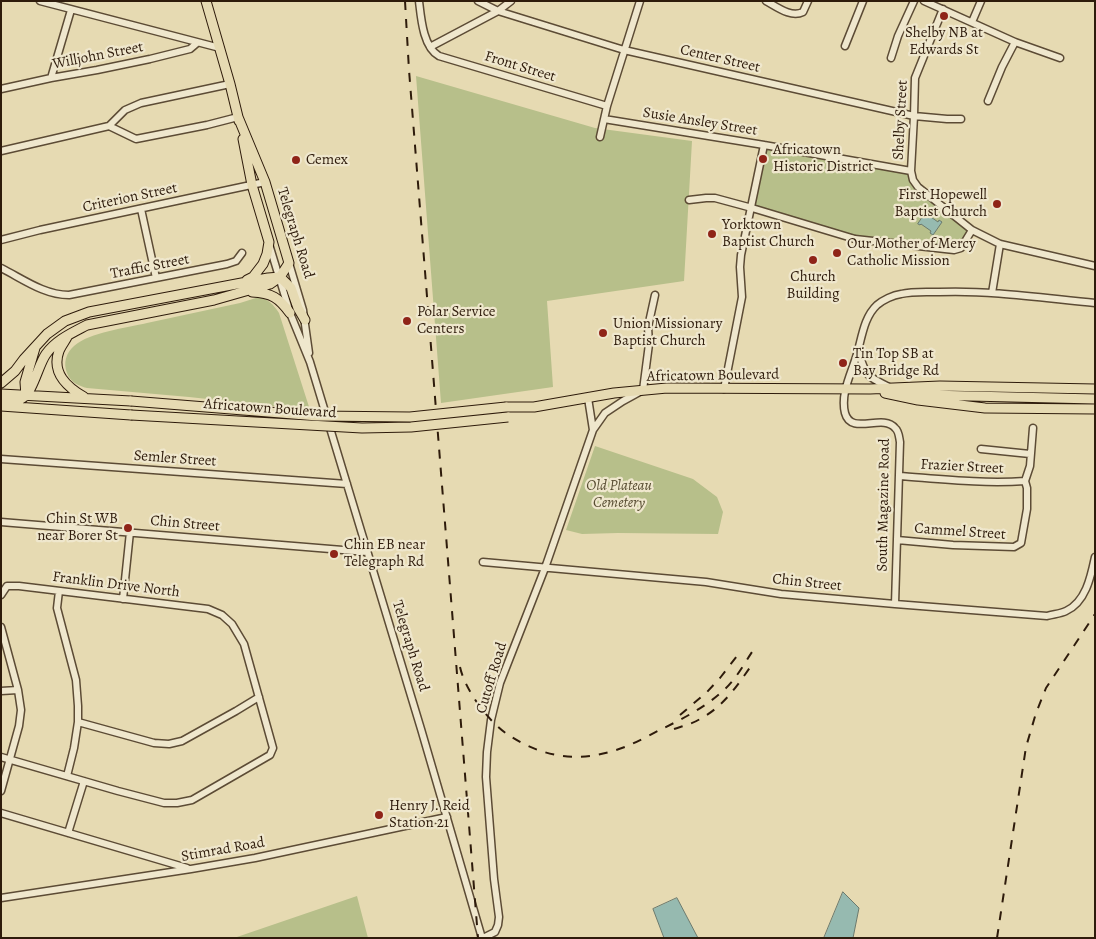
<!DOCTYPE html>
<style>
body{margin:0}
#map{position:relative;width:1096px;height:939px;overflow:hidden;background:#e6dab2;font-family:Alegreya,serif}
canvas{display:block}
.frame{position:absolute;inset:0;border:2px solid #2e1b0b;pointer-events:none}
</style>
<div id="map">
<canvas width="1096" height="939"></canvas>
<div class="frame"></div>
</div>
<script>
const g = document.querySelector('canvas').getContext('2d');
g.lineJoin = 'round';
function fill(path, color) {
  g.fillStyle = color;
  g.fill(path, 'evenodd');
}
function stroke(path, color, width, dash) {
  g.strokeStyle = color;
  g.lineWidth = width;
  g.lineCap = dash ? 'butt' : 'round';
  g.setLineDash(dash || []);
  g.stroke(path);
}
function label(font, color, halo, rows, align = 'center') {
  g.font = font + ' Alegreya,serif';
  g.lineWidth = 4.5;
  g.setLineDash([]);
  g.textBaseline = 'middle';
  g.strokeStyle = halo;
  g.fillStyle = color;
  for (const [text, x, y, turn = 0] of rows) {
    g.save();
    g.translate(x, y);
    g.rotate((+turn || 0) * Math.PI / 180);
    g.textAlign = isNaN(turn) ? turn : align;
    if (halo) g.strokeText(text, 0, 0);
    g.fillText(text, 0, 0);
    g.restore();
  }
}
fill(new Path2D(`
 M416,76L595,128L692,141L684,281L547,301L553,387L441,403Z
 M764,145L911,171L913,180L972,230L961,248L855,239L752,208Z
 M259,297C269,300 273,304 279,313L310,410L189,397L87,388C79,386 70,382 67,373C63,363 66,353 74,346C90,332 126,328 147,323C178,316 209,310 240,303Z
 M595,446L693,479L717,497L723,512L718,534L618,533L582,534L566,530Z
 M357,896L368,938H234Z`), '#b7bf8a');
const water = new Path2D(`
 M926,212L929,213L928,215L938,222L939,220L942,222L933,235L930,233L931,231L921,224L920,225L918,224Z
 M843,892L859,908L853,938H824Z
 M677,898L698,938H664L653,909Z`);
fill(water, '#96bab0');
stroke(water, '#6c7a6e', 1);
const minor = new Path2D(`
 M40,1L220,48
 M419,1C421,18 423,47 439,56L607,106
 M478,1L498,11L624,50L914,116L947,119H961
 M766,1C777,7 791,18 803,12L808,1
 M924,1L1015,42L1060,58
 M943,9L915,78L914,116L911,171L913,180L918,187L972,230L1000,244L1095,266
 M972,22L981,1
 M845,46L863,1
 M430,47L498,11L511,1
 M891,58L898,36L914,1
 M51,78L71,10
 M1,89L51,78L97,70L150,59L190,49L197,43
 M988,101L1002,67L1015,42
 M604,119L764,145L911,171
 M109,126L136,139L207,125L238,117
 M109,126L125,110L141,103L230,84
 M600,137L607,106L640,1
 M1,151L109,126
 M689,200L706,198H715L752,208L855,239L954,250L961,248L972,230
 M141,209L156,278
 M1,240L40,230L265,182
 M269,244L290,313L310,362L421,729L482,938
 M289,263L303,310L309,353
 M1,268C23,279 44,295 69,295L227,264L236,261L242,253
 M992,293L1000,244
 M858,351C866,376 866,376 889,387
 M724,389L742,297L740,267L741,255L764,145
 M588,398L593,430
 M981,449L1030,454
 M1,459L347,484
 M899,476C940,479 983,484 1025,481
 M1,522L367,552
 M897,540L953,545L1014,547L1021,543L1027,509V488L1025,481L1030,466L1033,428
 M483,562L706,582L781,594L895,604L1047,616C1053,614 1060,614 1066,611C1086,602 1091,576 1095,557
 M59,591L57,608L76,680L78,706V722L74,748L67,776
 M1,595L7,586H19L208,609L222,615L232,624L244,644L273,748L270,755L192,800L177,803H164L118,791L1,757
 M123,599L130,532
 M895,604L900,442C899,437 899,431 895,428C883,413 851,436 845,413C840,393 852,372 857,354C862,337 864,317 877,305C883,300 893,295 901,294C913,291 926,292 939,292C991,290 1043,298 1095,303
 M1,627L18,690L21,710L19,726L1,791
 M1,691L18,690
 M78,722L154,743L169,744L182,741L236,711L259,697
 M1,813L187,868
 M68,833L84,781
 M1,898L191,869L255,858L447,817
 M483,938L495,932L498,925L499,917L494,879L486,777L487,752L491,720L500,683L545,568L593,430L605,413L623,401L643,390L649,344L648,327L655,295`);
const major = new Path2D(`
 M206,1L230,84L239,121
 M243,139L252,185L269,242L267,254L263,264L253,277L247,280
 M252,292C272,293 279,298 290,313
 M67,337C65,341 61,346 59,351C51,373 67,387 84,397
 M1,383L15,371L24,359L47,334L65,321L89,312L268,278L280,277L291,288L298,308L305,320
 M907,391L928,395L1095,399
 M885,393L918,400L985,408L1095,409
 M1,394L131,401
 M26,396L25,382L35,348
 M1,402C7,402 16,401 21,399C33,393 38,365 46,354C56,340 72,333 87,325L214,300L270,284L280,277L289,263L265,182L238,117
 M1,406L131,415
 M506,407H534L614,393L667,388L870,389L940,386L1095,389`);
stroke(minor, '#5c4b35', 9);
stroke(major, '#2e1b0b', 11);
stroke(minor, '#efe7cd', 6);
stroke(major, '#e6dab2', 9);
stroke(new Path2D(`
 M405,1L409,70L478,938
 M460,667C465,690 488,721 507,734C541,757 577,763 616,750C633,745 649,735 664,728C686,717 707,706 725,689C736,679 744,664 752,652
 M680,715L707,692L720,678L740,652
 M674,729C683,726 692,724 700,719C723,707 737,686 751,666
 M997,938L1026,747L1036,713L1046,688L1095,614`), '#2e1b0b', 2, [9, 9]);
const majorBridge = new Path2D(`
 M131,401L318,416L410,417L506,407
 M131,415L362,428L411,427L508,417`);
stroke(majorBridge, '#2e1b0b', 11, []);
stroke(majorBridge, '#e6dab2', 9);
for (const [x, y, r, color] of [
 [944,16,5,"#8f2418"],
 [763,159,5,"#8f2418"],
 [296,160,5,"#8f2418"],
 [997,204,5,"#8f2418"],
 [712,234,5,"#8f2418"],
 [837,253,5,"#8f2418"],
 [813,260,5,"#8f2418"],
 [407,321,5,"#8f2418"],
 [603,333,5,"#8f2418"],
 [843,363,5,"#8f2418"],
 [128,528,5,"#8f2418"],
 [334,554,5,"#8f2418"],
 [379,815,5,"#8f2418"]
]) {
  const dot = new Path2D();
  dot.arc(x, y, r, 0, 2 * Math.PI);
  g.fillStyle = color;
  g.fill(dot);
  stroke(dot, '#efe7cd', 2);
}
label('15px', '#2e1b0b', '#efe7cd', [
 ["Shelby NB at",944,33,"center"],
 ["Edwards St",944,50,"center"],
 ["Africatown",773,150],
 ["Historic District",773,167],
 ["Cemex",306,160],
 ["First Hopewell",987,195,"right"],
 ["Baptist Church",987,212,"right"],
 ["Yorktown",722,225],
 ["Baptist Church",722,242],
 ["Our Mother of Mercy",847,244],
 ["Catholic Mission",847,261],
 ["Church",813,277,"center"],
 ["Building",813,294,"center"],
 ["Polar Service",417,312],
 ["Centers",417,329],
 ["Union Missionary",613,324],
 ["Baptist Church",613,341],
 ["Tin Top SB at",853,354],
 ["Bay Bridge Rd",853,371],
 ["Chin St WB",118,519,"right"],
 ["near Borer St",118,536,"right"],
 ["Chin EB near",344,545],
 ["Telegraph Rd",344,562],
 ["Henry J. Reid",389,806],
 ["Station 21",389,823]
], 'left');
label('15px', '#2e1b0b', '#efe7cd', [
 ["Willjohn Street",98,56,-11],
 ["Center Street",720,59,13],
 ["Front Street",520,67,17],
 ["Shelby Street",901,120,-87],
 ["Susie Ansley Street",700,122,9],
 ["Criterion Street",130,198,-12],
 ["Telegraph Road",295,233,73],
 ["Traffic Street",150,267,-11],
 ["Africatown Boulevard",713,376,-1],
 ["Africatown Boulevard",270,409,4],
 ["Semler Street",175,459,4],
 ["Frazier Street",962,467,3],
 ["South Magazine Road",884,505,-89],
 ["Chin Street",185,524,5],
 ["Cammel Street",960,532,4],
 ["Chin Street",807,583,6],
 ["Franklin Drive North",116,585,7],
 ["Telegraph Road",410,646,73],
 ["Cutoff Road",492,678,-73],
 ["Stimrad Road",223,850,-10]
]);
label('italic 15px', '#574c31', '#efe7cd', [
 ["Old Plateau",619,486],
 ["Cemetery",619,503]
]);
</script>
